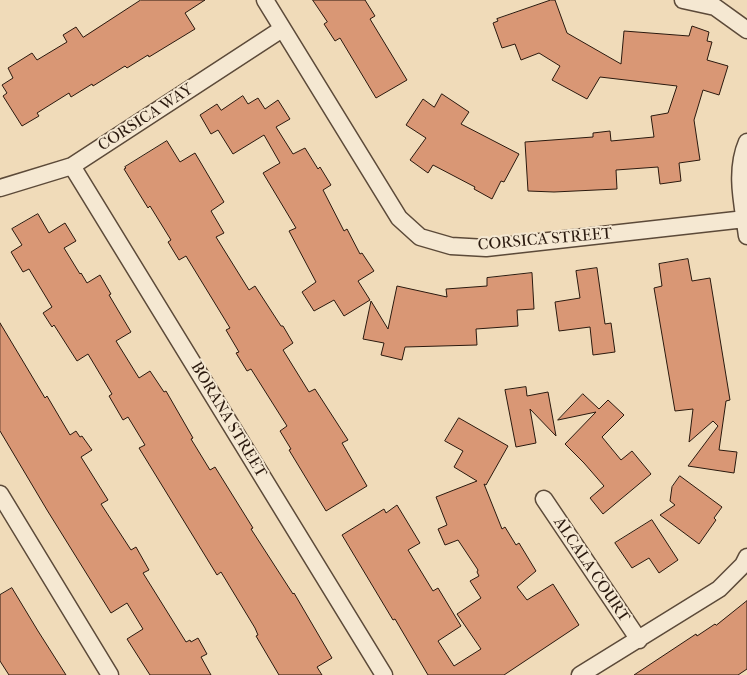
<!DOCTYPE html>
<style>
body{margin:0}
canvas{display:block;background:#f0dbb9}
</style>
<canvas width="747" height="675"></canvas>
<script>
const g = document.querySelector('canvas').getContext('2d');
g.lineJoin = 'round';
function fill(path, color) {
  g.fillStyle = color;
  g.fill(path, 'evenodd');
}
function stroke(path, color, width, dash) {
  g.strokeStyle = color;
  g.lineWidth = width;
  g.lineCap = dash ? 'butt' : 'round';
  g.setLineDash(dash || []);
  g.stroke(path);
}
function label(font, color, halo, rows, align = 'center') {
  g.font = font + ' "IM FELL French Canon",serif';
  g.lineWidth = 4;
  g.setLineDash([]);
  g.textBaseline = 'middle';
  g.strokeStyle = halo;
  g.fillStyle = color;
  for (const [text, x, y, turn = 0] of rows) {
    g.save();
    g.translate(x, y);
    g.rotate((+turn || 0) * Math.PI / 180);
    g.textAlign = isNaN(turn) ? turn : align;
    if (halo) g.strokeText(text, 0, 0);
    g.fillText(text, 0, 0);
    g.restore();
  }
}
const building = new Path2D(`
 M141,0H205L185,13L195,29L149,57L148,55L127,68L125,66L93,86L92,84L71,97L69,93L37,113L39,116L22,126L3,96L7,93L2,85L13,78L8,68L32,53L37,60L67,42L63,35L76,27L83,37Z
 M313,0H365L375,16L370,19L407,80L376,98L340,38L335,41L324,24L327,22Z
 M551,0H555L567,33L621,64L624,31L689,36L692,26L709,32L707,41L712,42L707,60L728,66L719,95L703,90L694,120L700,160L679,163L681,181L660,184L658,167L616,170L617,189L554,192L528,191L525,142L593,137V133L610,131L611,141L654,137L651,116L668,113L677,86L600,77L587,99L552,80L560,66L539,53L521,60L515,44L502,48L493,23L498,21L497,19Z
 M442,94L469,112L461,124L519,154L504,182L501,181L492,199L474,189L475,187L433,165L428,173L410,160L426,138L406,125L423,99L434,107Z
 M243,96L248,104L258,98L265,109L278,100L290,119L276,127L293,154L305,148L318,169L320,167L331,185L323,190L344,231L347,229L360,254L362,253L374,271L358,281L370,300L344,316L334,300L314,311L302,292L316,282L289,231L296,228L263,173L280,163L264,135L233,154L218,130L211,134L200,115L217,104L221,110Z
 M167,141L180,162L195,153L224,202L211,211L224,233L216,237L249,290L255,286L281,326H283L293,343L283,350L309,392L315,389L348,440L342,443L367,486L326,511L289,450L291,449L280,431L287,426L251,369L247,371L236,353L239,352L226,330L230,328L186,256L179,260L168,242L171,240L150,206L148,208L124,169L126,168L125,167Z
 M38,214L49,233L65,223L76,241L64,248L80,274L81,273L87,283L100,275L111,294L109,295L131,332L116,341L139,378L150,371L164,392L166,391L193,438L191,439L210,470L215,467L253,528L251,529L293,594L294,593L332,658L317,667L322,675H279L256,636L258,635L255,628L221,572L217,575L139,448L145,445L128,417L123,420L109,396L112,394L88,354L77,361L54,325L52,327L43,313L52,307L29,269L23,272L11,252L22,245L12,229Z
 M688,259L692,281L710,278L730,400L726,401L719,450L737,452L734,473L688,466L718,426L713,421L689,442L693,409L675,411L654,288L662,286L659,264Z
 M597,268L605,324L611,323L615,352L593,355L590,327L559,331L555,302L580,298L576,271Z
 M532,273L534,309L517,310L518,326L476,329L477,345L405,347L402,360L381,355L384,343L363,339L371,301L388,329L397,286L447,297L446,289L487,286V278Z
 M0,323L45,398L47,396L70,435L76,431L80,437L82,436L92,450L81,457L108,500L101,504L131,550L136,547L149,570L143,573L186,642L190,640L191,642L198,638L207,654L201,657L211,675H150L127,639L143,629L127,603L111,613L47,510L0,431Z
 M526,387L527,396L548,392L556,436L530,409L536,443L516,447L505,390Z
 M583,394L599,409L608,400L624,415L602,437L621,460L632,451L651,474L603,514L590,498L604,486L584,463L565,444L596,412L558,420Z
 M459,418L508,446L486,485L484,484L502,529L505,527L516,545L519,543L536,571L517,587L527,600L553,584L579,625L504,675H428L395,619L393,620L342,535L384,509L386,513L397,505L420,543L408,550L433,591L438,588L461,626L438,641L454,666L481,649L457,614L481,598L470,581L479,576L477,572L478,570L458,540L445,545L438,529L447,525L436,497L477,481L454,467L463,451L445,441Z
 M680,476L722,507L714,518L716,520L699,544L660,515L675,505L670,501L672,487Z
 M652,520L678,560L659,573L649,558L632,568L615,543Z
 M12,588L38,631L66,675H9L0,661V595Z
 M747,601V669L738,675H634L696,634L697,636L715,624L716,625Z`);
fill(building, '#d99775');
stroke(building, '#2a190e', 1);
const minor = new Path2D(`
 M265,0L399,218L420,237L451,246L486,248L745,219
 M683,0L715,7L747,30
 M747,142C734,172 743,205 747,236
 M72,166L384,675
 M0,188L72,166L282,29
 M0,494L110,675
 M544,499L639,640
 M580,675L719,589L743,565L747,557`);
stroke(minor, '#5c4a39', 19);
stroke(minor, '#f5e8d2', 16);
label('16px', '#2a190e', '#f5e8d2', [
 ["CORSICA WAY",146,118,-33],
 ["CORSICA STREET",545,240,-5],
 ["BORANA STREET",228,420,59],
 ["ALCALA COURT",591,570,56]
]);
</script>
